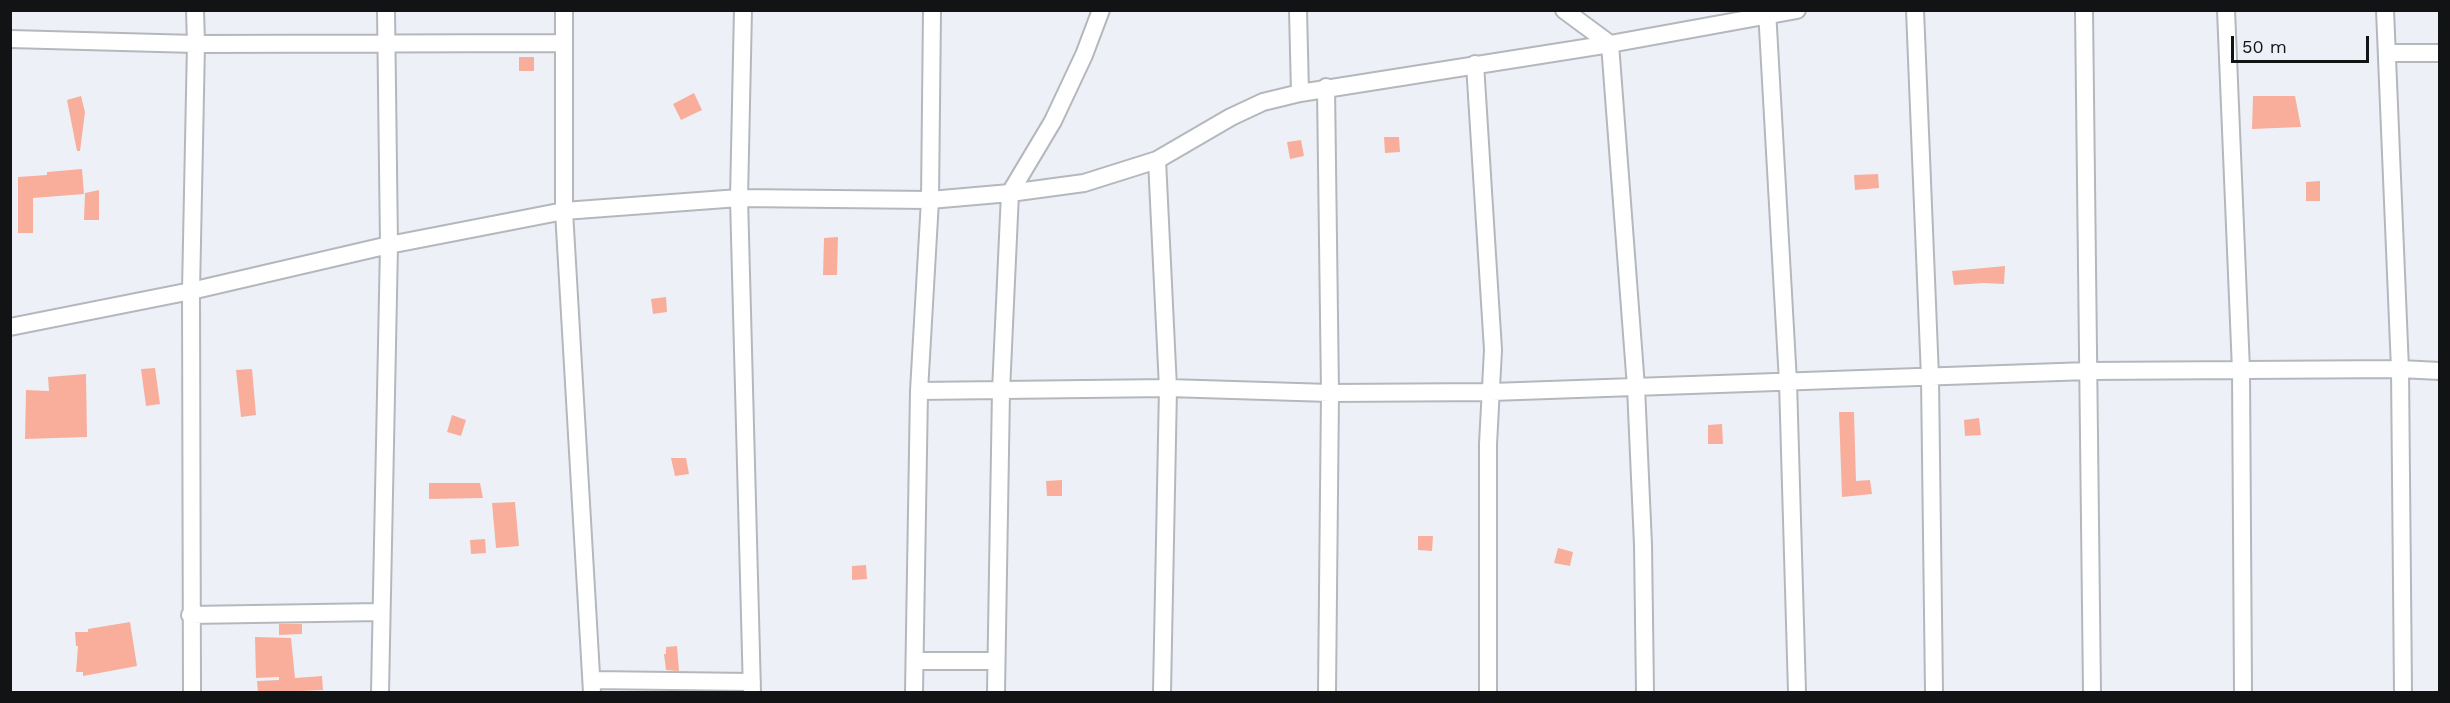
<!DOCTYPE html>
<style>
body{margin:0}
#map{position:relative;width:2450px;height:703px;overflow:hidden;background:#edf1f7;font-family:"Work Sans",sans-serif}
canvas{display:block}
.frame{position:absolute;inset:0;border:12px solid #121315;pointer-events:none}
.scale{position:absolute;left:2231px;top:36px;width:138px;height:27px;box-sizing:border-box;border:3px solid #121315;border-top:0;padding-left:8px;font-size:18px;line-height:21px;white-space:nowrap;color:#121315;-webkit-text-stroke:4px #edf1f7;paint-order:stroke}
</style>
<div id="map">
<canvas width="2450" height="703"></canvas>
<div class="frame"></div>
<div class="scale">50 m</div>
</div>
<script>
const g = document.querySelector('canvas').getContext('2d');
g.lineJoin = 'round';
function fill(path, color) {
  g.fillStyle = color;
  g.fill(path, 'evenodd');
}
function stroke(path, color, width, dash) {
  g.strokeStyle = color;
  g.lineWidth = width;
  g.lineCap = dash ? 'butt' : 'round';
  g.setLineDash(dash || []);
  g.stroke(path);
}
fill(new Path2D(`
 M519,57H534V71H519Z
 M694,93L702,110L681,120L673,104Z
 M81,96L85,112L80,151H77L67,100Z
 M2253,96H2295L2301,127L2252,129Z
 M1384,137H1399L1400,152L1385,153Z
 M1301,140L1304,156L1290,159L1287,142Z
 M82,169L84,194L33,198V233H18V177L47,175V172Z
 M1878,174L1879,188L1855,190L1854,175Z
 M2320,181V201H2306V182Z
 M99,190V220H84L85,193Z
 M838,237L837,275H823L824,238Z
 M2005,266L2004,284L1984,283L1954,285L1952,271Z
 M666,297L667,312L653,314L651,299Z
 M155,368L160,404L146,406L141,369Z
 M252,369L256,415L241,417L236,370Z
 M86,374L87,437L25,439L26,390L49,391L48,377Z
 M1839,412H1854L1856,481L1870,480L1872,494L1842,497Z
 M452,415L466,420L461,436L447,432Z
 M1979,418L1981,435L1965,436L1964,420Z
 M1722,424L1723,444H1708V425Z
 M671,458H686L689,474L675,476Z
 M1062,480V496H1047L1046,481Z
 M429,483H480L483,498L429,499Z
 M515,502L519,546L496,548L492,503Z
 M1418,536H1433L1432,551L1418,550Z
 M485,539L486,553L471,554L470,540Z
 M1558,548L1573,552L1570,566L1554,563Z
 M866,565L867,579L852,580V566Z
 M130,622L137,666L83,676V672H76L78,646H76L75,632H88V629Z
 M279,624H302V634L279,635Z
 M255,637L291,638L295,678L322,676L323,690L258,693L257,681L279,680V677L256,678Z
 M677,646L679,671L666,670L664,654H666V647Z`), '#f9ae9c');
const street = new Path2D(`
 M564,10V211L592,692
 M743,10L739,198L752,692
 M1298,10L1300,93
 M1564,10L1610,44L1636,387L1643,545L1645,692
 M1767,10L1788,382L1797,692
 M1915,10L1930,377L1934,692
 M2084,10L2092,692
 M2226,10L2241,370L2243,692
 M2385,10L2400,369L2403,692
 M10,39L196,44L564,43
 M2387,53H2440
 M1475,64L1493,350L1488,444V692
 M1326,87L1330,393L1327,692
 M1157,160L1168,388L1162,692
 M10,327L191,291L389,245L564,211L739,198L930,200L1010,193L1084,183L1157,160L1231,117L1263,102L1300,93L1610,44L1797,10
 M919,391L1168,388L1330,393L1492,392L2088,371L2400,369L2440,371
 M190,615L381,612
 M915,661H996
 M592,680L752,682
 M192,692L191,291L196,44L195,10
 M380,692L389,245L386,10
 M914,692L919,391L930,200L932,10
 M996,692L1001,391L1010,193L1053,121L1084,55L1101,10`);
stroke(street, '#b4b8bd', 20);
stroke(street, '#fff', 16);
</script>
